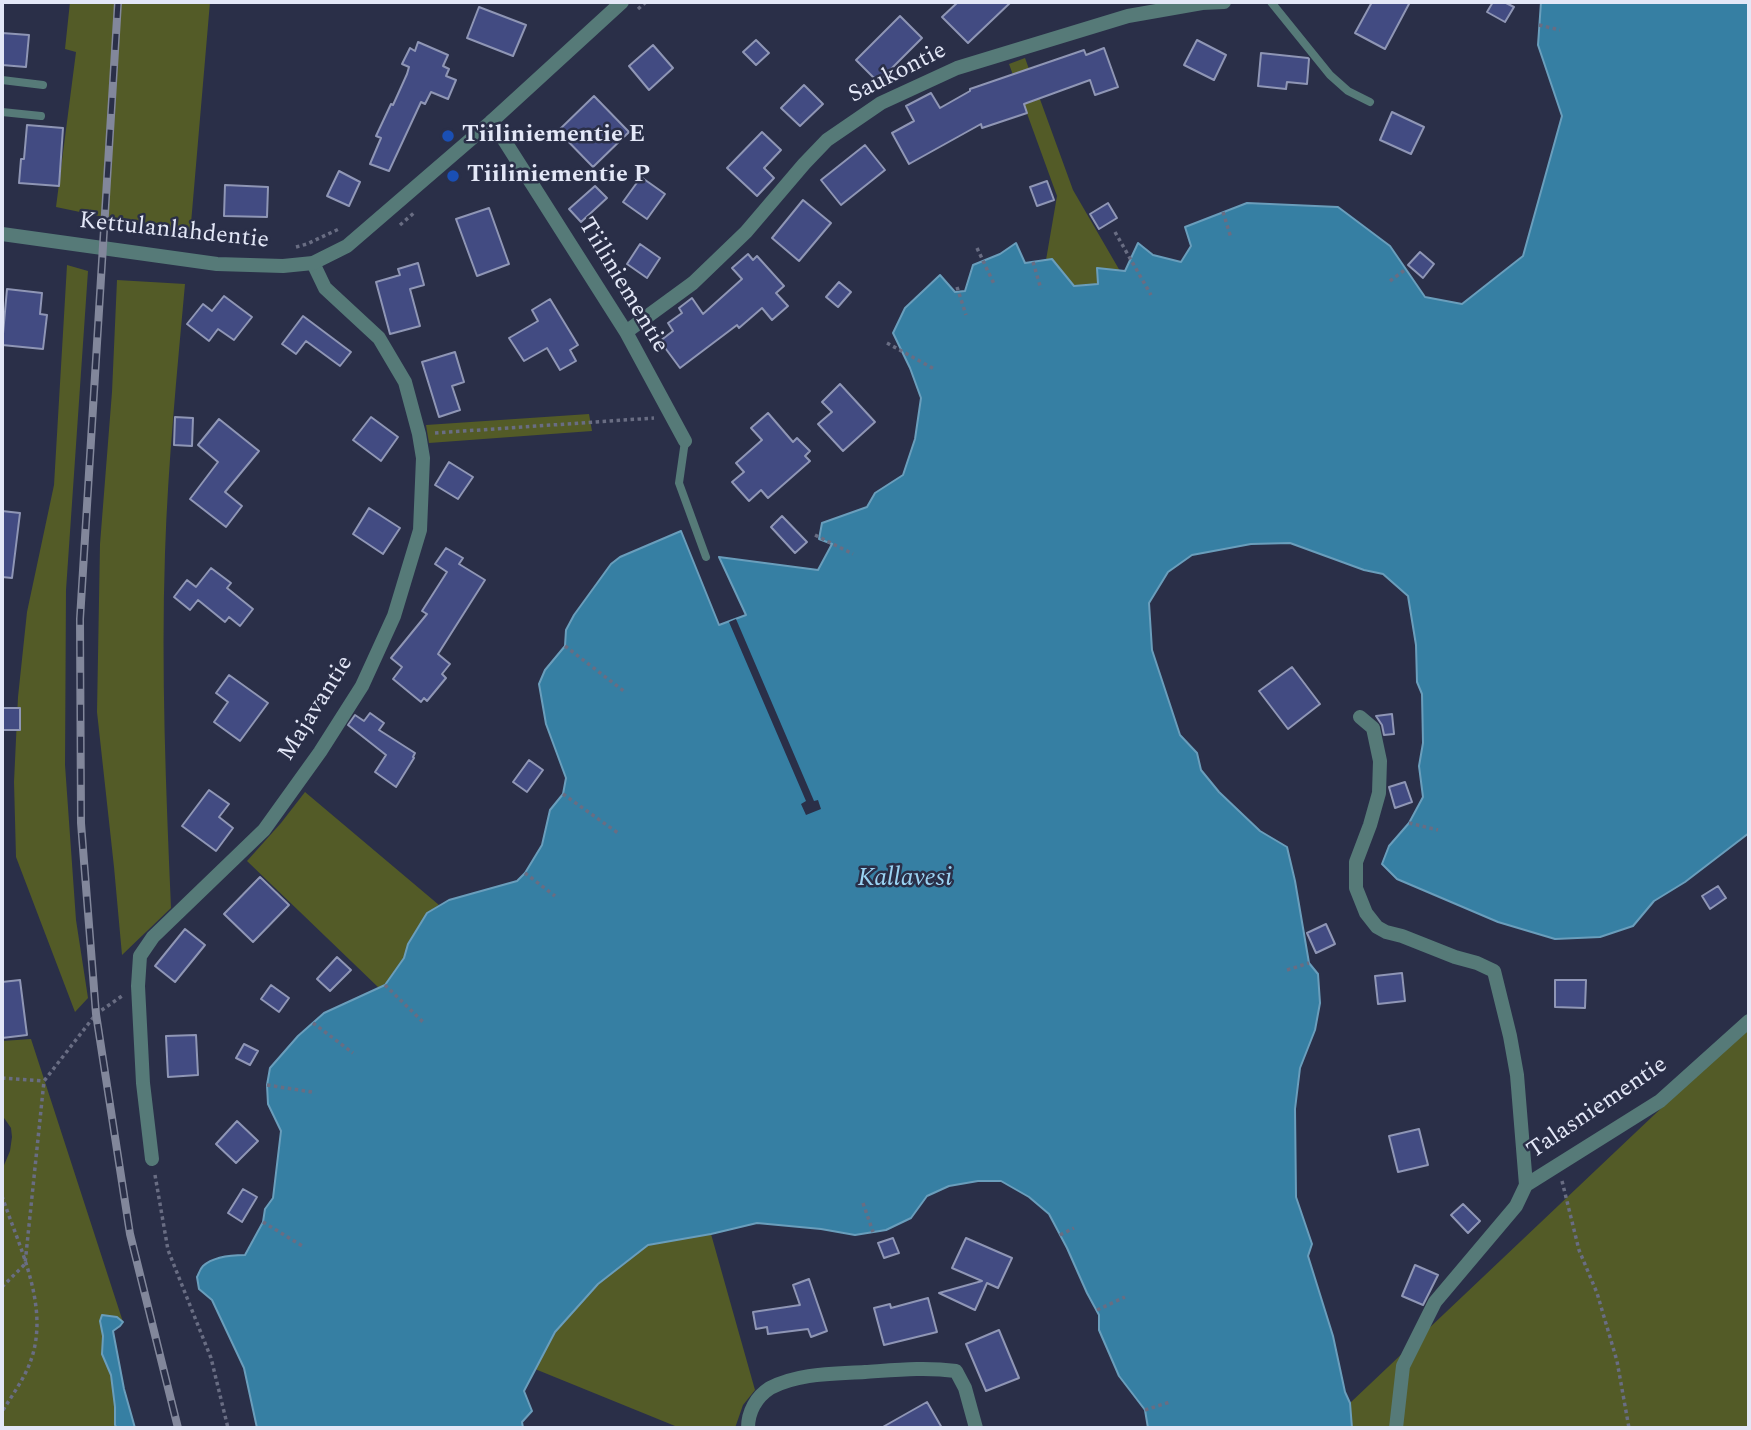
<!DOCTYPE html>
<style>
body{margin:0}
#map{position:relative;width:1751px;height:1430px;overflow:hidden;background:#2a2f48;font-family:Spectral,serif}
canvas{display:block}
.frame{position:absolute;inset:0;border:4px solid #e3e7f7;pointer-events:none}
</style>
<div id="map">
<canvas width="1751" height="1430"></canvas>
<div class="frame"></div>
</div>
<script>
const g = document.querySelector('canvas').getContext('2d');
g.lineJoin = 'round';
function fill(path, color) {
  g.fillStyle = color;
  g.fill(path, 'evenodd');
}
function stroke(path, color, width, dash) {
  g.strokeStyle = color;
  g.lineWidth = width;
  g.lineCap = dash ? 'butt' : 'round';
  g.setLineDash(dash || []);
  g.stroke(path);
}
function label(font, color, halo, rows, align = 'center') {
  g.font = font + ' Spectral,serif';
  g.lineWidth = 5;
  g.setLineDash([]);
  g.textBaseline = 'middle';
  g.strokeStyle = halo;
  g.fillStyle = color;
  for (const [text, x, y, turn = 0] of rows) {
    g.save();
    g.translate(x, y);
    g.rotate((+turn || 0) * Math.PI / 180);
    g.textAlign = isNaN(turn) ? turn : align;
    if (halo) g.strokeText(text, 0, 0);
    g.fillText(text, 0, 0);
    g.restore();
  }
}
fill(new Path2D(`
 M70,2H210L190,235L56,207L76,52L65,49Z
 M1025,58L1073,190L1120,271L1098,268V284L1074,286L1052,259L1046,260L1057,196L1009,64Z
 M67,265L88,271L66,590L65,765L76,920L88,998L75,1012L16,857L14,782L18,697L27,612L54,485Z
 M117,280L185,284C177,373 168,463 165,553C161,672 166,790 171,908L122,955L114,867L97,712L100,544L112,392Z
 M589,414L592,431L429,443L426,425Z
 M305,792L439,905L427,913L408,944L404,958L385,985L379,988L247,861L281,823Z
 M1749,1025V1428H1352L1350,1403Z
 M31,1039L123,1322L117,1317L100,1321L103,1336L102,1354L111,1375L115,1407V1424L117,1428H2V1170L10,1151L12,1137L11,1128L2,1115V1041Z
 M711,1234L755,1390L743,1405L735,1428H680L535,1369L555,1332L598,1284L648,1245Z`), '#535b27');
const water = new Path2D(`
 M1541,2H1749V833L1685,882L1654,901L1633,926L1600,937L1555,939L1498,922L1397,879L1382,864L1389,846L1409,823L1423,797L1419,766L1423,743L1422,694L1417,682L1416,645L1408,596L1383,574L1364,570L1290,543L1251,544L1192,555L1168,572L1149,603L1152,650L1180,735L1197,753L1201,770L1219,792L1260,831L1287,847L1295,881L1309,963L1318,974L1320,1003L1315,1030L1300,1068L1295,1109L1296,1197L1312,1244L1308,1256L1333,1336L1345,1392L1350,1403L1352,1428H1148L1145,1410L1119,1376L1099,1330V1315L1087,1293L1067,1248L1049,1214L1029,1197L1001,1181H978L949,1186L927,1196L911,1218L886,1230L855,1235L821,1229L757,1223L711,1234L648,1245L598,1284L555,1332L524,1391L532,1411L522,1422L523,1428H257L244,1368L212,1300L199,1289L197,1277C199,1273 200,1269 203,1266C214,1256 232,1255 245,1255L263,1222L265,1209L273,1198L281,1131L268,1104L267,1085L270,1068L298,1036L324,1013L385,985L404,958L408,944L427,913L449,900L517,881L525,873L542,845L550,810L563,794L566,778L546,724L539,684L545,670L565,646L566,630L574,615L611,564L620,557L681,531L719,625L746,615L719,557L818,570L832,544L819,539L822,523L867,507L875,493L903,475L915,439L921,398L910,368L893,333L905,308L940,275L955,292L965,291L973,265L1000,254L1016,243L1025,263L1052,259L1074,286L1098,284L1097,268L1125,271L1138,243L1153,255L1181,262L1191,246L1185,227L1247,203L1338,207L1390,246L1425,297L1462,304L1523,256L1562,116L1538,45Z
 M102,1315L117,1317L123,1322L120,1326L113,1331L124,1389L135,1428H117L115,1425V1407L111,1375L102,1354L103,1336L100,1321Z`);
fill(water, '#367fa3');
stroke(water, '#6a9ebc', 2);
fill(new Path2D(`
 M736,619L814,801L818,800L821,809L806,815L801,804L806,801L729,622Z`), '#2a2f48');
const building = new Path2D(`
 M958,2H1011L968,43L942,17Z
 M1372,2H1410L1385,49L1355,33Z
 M1493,2H1504L1514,7L1505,22L1487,12Z
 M479,7L526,25L513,56L467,38Z
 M900,16L922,38L878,82L856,60Z
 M2,33L29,35L26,67L2,65Z
 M756,40L769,53L756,65L743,52Z
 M1197,40L1226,55L1214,80L1184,65Z
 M418,42L448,55L443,66L449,69L446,76L456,80L448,99L431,92L425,104L421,102L389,171L370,164L381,138L376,136L391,104L393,105L407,74L409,67L402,64L410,48L415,51Z
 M653,45L673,68L649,90L629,66Z
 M1104,48L1118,87L1095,95L1090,80L1024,104L1027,113L982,128L981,124L909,164L892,133L914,121L906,106L931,93L940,108L970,91V89L1084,50L1086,55Z
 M1261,53L1308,58L1309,59L1307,84L1287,82L1286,89L1258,86Z
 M804,85L823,104L800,126L781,108Z
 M594,96L629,132L593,167L558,131Z
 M1392,112L1424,127L1411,154L1380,140Z
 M27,125L63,128L59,186L19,183L21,159H24Z
 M762,132L781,150L764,168L774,178L757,196L727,168Z
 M865,145L885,170L841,205L821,180Z
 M339,171L360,182L349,206L327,196Z
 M641,177L665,194L647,219L623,202Z
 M1047,181L1054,200L1037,206L1030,187Z
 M225,185L268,187L267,217L224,216Z
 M595,186L607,198L581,222L569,209Z
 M803,200L831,223L799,261L772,238Z
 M1108,203L1117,218L1099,229L1090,214Z
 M489,208L509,264L477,276L456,219Z
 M640,244L660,258L647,278L627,264Z
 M1420,252L1434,264L1423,278L1408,265Z
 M748,254L753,260L757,256L784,286L776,293L788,306L772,320L762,308L739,328L737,325L680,368L660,341L673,331L668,323L682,313L679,308L692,298L703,314L742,279L732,268Z
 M418,263L424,285L410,289L420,326L390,334L376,282L400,275L398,269Z
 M839,282L851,292L838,307L826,297Z
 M7,289L42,293L40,314L47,315L43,349L2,345Z
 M224,296L252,317L234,340L218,329L209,341L187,324L203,304L212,311Z
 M550,299L578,345L570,350L576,361L560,370L547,348L524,361L509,338L538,321L532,310Z
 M303,316L351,352L340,366L306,341L296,354L282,344Z
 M455,352L464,382L452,386L460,410L439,417L422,362Z
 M840,384L875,422L843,451L818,424L832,412L822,402Z
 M768,413L793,442L797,438L810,451L805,456L810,461L768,498L761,490L749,501L732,482L744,472L736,463L762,440L751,428Z
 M175,417L193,418L192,446L174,445Z
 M371,417L398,437L381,461L353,440Z
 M219,419L259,451L225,492L242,506L226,527L190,499L218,462L198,445Z
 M449,462L473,477L458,499L435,485Z
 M369,508L400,528L383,554L353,534Z
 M2,511L20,513L12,578L2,577Z
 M782,516L807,542L795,553L771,527Z
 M446,548L463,558L459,564L485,580L438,654L450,664L442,674L446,678L427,701L424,698L421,702L393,679L402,667L391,658L427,614L422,611L447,572L435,564Z
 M211,568L231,583L227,588L253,609L240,626L229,617L225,622L198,600L190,610L174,597L187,580L196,587Z
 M1292,667L1320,704L1288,729L1259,691Z
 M229,675L268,703L240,741L214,722L228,702L216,693Z
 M3,708H20V730H3Z
 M370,713L384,723L379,730L415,753L413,757L414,758L396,787L375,772L386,755L348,725L355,715L364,721Z
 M1392,714L1394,734L1384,735L1382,725L1376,716Z
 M529,760L543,770L527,792L513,782Z
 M1405,782L1412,802L1395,808L1389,787Z
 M209,790L229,804L219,817L233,828L216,851L182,826Z
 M260,877L289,905L253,942L224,914Z
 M1718,886L1726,898L1710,909L1702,896Z
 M1326,924L1335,944L1316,953L1307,933Z
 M185,929L205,945L175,982L155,966Z
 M337,957L351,970L330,991L317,979Z
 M1402,973L1405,1001L1378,1004L1375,976Z
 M20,980L27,1035L2,1038V982Z
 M1555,980H1586L1585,1008L1555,1007Z
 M271,985L289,998L279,1012L261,999Z
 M196,1035L198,1075L168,1077L166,1036Z
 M244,1044L258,1051L250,1065L236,1058Z
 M237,1121L258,1141L236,1163L216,1144Z
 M1419,1129L1428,1165L1398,1172L1389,1136Z
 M243,1189L257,1197L242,1222L228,1213Z
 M1463,1204L1480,1221L1468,1233L1451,1215Z
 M893,1238L899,1253L884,1258L878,1243Z
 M966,1238L1012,1258L998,1288L987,1283L975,1310L939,1293L982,1281L952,1268Z
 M1415,1265L1438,1275L1423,1305L1402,1296Z
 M809,1279L827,1331L811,1337L808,1329L768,1334L767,1327L756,1329L753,1312L800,1305L793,1285Z
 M928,1298L937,1332L884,1345L874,1308L890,1304L891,1308Z
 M999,1330L1019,1378L986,1391L966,1344Z
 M927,1402L942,1428H881Z`);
fill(building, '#424b82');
stroke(building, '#8f96b5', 2);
stroke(new Path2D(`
 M638,9L646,2
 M1539,25L1560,30
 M1223,212L1231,238
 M400,225L415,212
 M1115,232L1151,295
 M296,247L307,244L341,228
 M977,248L995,286
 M1033,262L1041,289
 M1390,281L1406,269
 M957,287L966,315
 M887,343L936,370
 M435,433L654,418
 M815,535L853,554
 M565,646L625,692
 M563,794L618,833
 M1409,823L1438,830
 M525,873L555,896
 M1287,970L1309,963
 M385,985L423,1022
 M313,1023L353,1053
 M2,1078L44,1081
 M267,1085L312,1092
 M155,1175L168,1250L211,1358L228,1428
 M1562,1181L1579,1250L1597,1293L1617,1361L1629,1428
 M2,1196C19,1247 50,1306 31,1360C25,1378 12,1395 2,1412
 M863,1203L873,1232
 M263,1222L304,1247
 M1060,1235L1074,1228
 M2,1287L25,1264L44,1081L96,1014L122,996
 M1097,1310L1125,1297
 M1145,1410L1170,1402`), '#696d83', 3.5, [3.5, 3.5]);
stroke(new Path2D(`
 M1271,2L1330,75L1348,91L1370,102
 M2,80L43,85
 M2,112L41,116
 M685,441L679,483L706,557`), '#567a78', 8);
stroke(new Path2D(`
 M492,121L626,332L685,441
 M626,332L693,283L746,232L804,164L827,140L881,103L957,68L1128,16L1202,3L1224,2
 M1360,717L1373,728L1380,761L1379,793L1370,825L1356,862V888L1366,913L1377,927L1386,932L1402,936L1455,957L1477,963L1494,971L1510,1036L1517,1075L1526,1185
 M152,1159L143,1083L138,986L140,956L153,937L264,830L320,752L362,686L394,616L420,530L423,458L419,434L405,382L379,338L325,288L313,263
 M748,1428C748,1412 756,1397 770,1388C799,1373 833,1374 865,1372C896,1370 925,1367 956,1371L965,1388L976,1428
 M1396,1428L1403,1366L1435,1302L1516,1206L1526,1185L1660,1101L1749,1021`), '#567a78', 14);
stroke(new Path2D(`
 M2,234L217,264L283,266L313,263L347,246L492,121L622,2`), '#567a78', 14);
const rail = new Path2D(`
 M118,2L80,619L81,823L96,1014L130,1234L178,1428`);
stroke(rail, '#82879b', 8);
stroke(rail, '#2a2f48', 5, [16]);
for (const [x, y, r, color] of [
 [448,136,7,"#1a4fb4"],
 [453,176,7,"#1a4fb4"]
]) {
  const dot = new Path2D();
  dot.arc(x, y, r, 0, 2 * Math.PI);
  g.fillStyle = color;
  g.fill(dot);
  stroke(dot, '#2a2f48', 2.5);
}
label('24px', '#e3e7f7', '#2a2f48', [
 ["Saukontie",898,74,-27],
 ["Kettulanlahdentie",174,232,6],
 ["Tiiliniementie",622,286,59],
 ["Majavantie",317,709,-58],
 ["Talasniementie",1598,1109,-34]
]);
label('bold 24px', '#e3e7f7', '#2a2f48', [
 ["Tiiliniementie E",462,136],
 ["Tiiliniementie P",467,176]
], 'left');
label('italic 26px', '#9bd3f3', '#2a2f48', [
 ["Kallavesi",905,880]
]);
</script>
